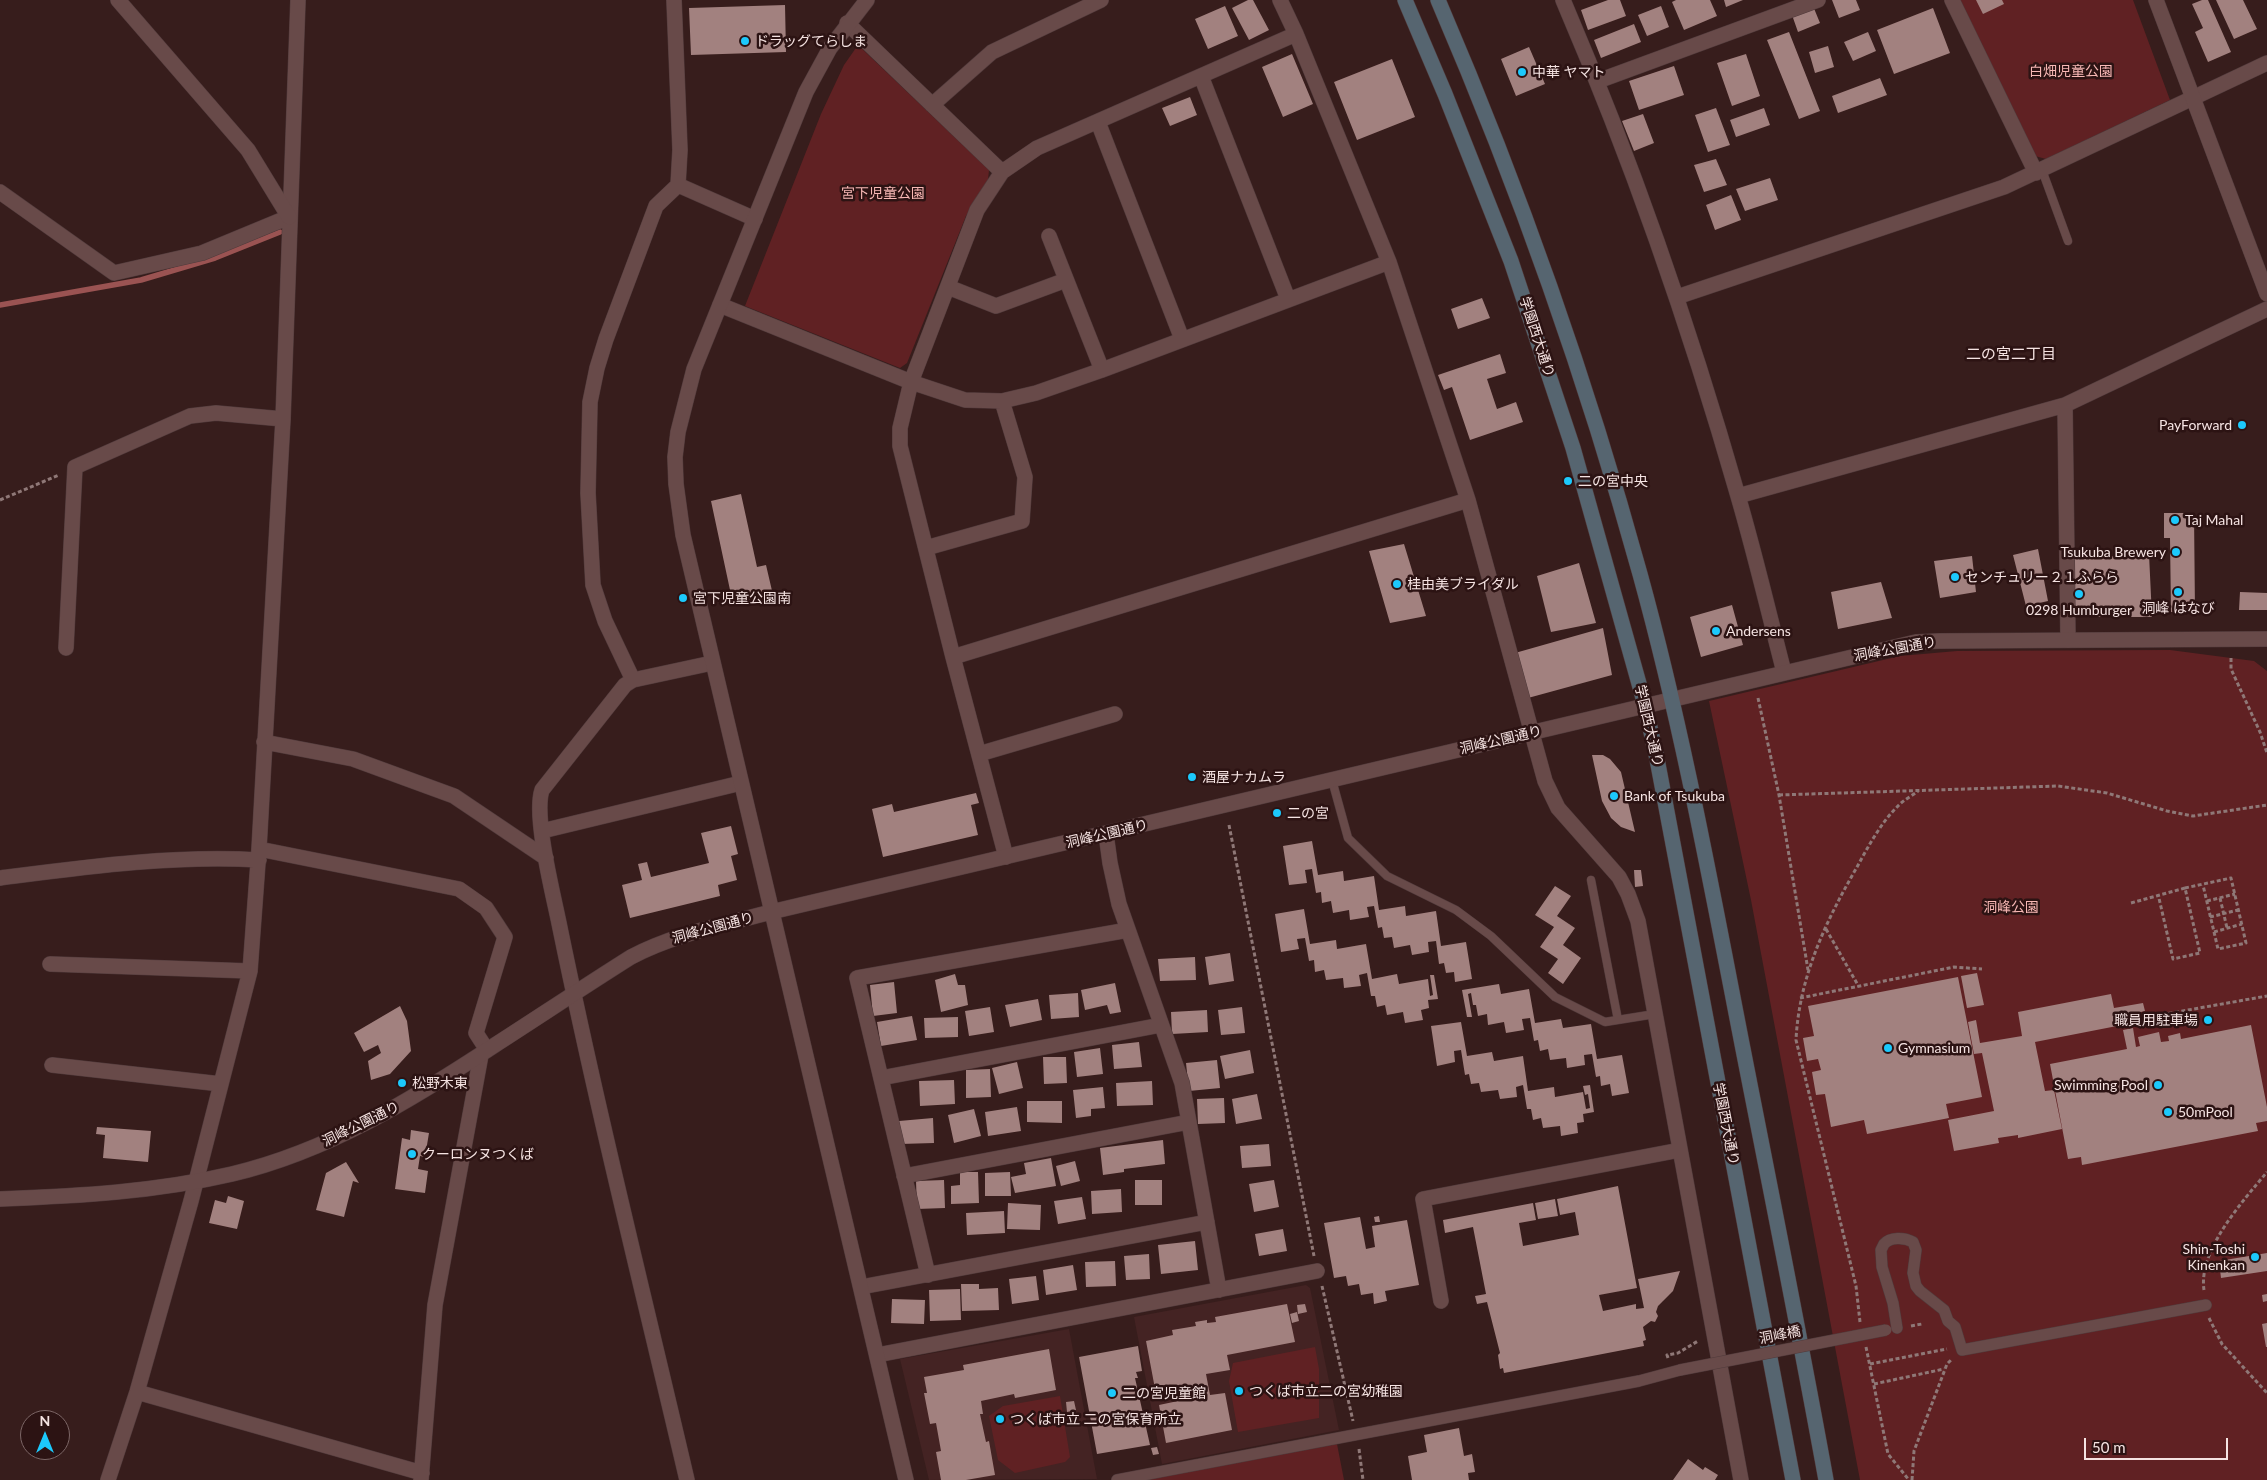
<!DOCTYPE html>
<meta charset="utf-8">
<style>
body{margin:0}
#map{position:relative;width:2267px;height:1480px;overflow:hidden;background:#371d1c;font-family:Lato,sans-serif}
canvas{display:block}
.north{position:absolute;left:20px;top:1410px;width:50px;height:50px;box-sizing:border-box;background:#2c1313;border:1px solid #7c6666;border-radius:50%;rotate:0deg;font-size:14px;font-weight:700;line-height:20px;text-align:center;color:#f5e3e2}
.north::after{content:'';display:block;margin:auto;width:18px;height:22px;background:#1cc9fc;clip-path:polygon(50% 0,100% 100%,50% 72%,0 100%)}
.scale{position:absolute;left:2084px;top:1438px;width:144px;height:22px;box-sizing:border-box;border:2px solid #f5e3e2;border-top:0;padding-left:6px;font-size:15px;line-height:18px;white-space:nowrap;color:#f5e3e2;-webkit-text-stroke:4px #2c1313;paint-order:stroke}
</style>
<div id="map">
<canvas width="2267" height="1480"></canvas>
<div class="north">N</div>
<div class="scale">50 m</div>
</div>
<script>
const g = document.querySelector('canvas').getContext('2d');
g.lineJoin = 'round';
function fill(path, color) {
  g.fillStyle = color;
  g.fill(path, 'evenodd');
}
function stroke(path, color, width, dash) {
  g.strokeStyle = color;
  g.lineWidth = width;
  g.lineCap = dash ? 'butt' : 'round';
  g.setLineDash(dash || []);
  g.stroke(path);
}
function label(font, color, halo, rows, align = 'center') {
  g.font = font + ' Lato,"Noto Sans JP",sans-serif';
  g.lineWidth = 5;
  g.setLineDash([]);
  g.textBaseline = 'middle';
  g.strokeStyle = halo;
  g.fillStyle = color;
  for (const [text, x, y, turn = 0] of rows) {
    g.save();
    g.translate(x, y);
    g.rotate((+turn || 0) * Math.PI / 180);
    g.textAlign = isNaN(turn) ? turn : align;
    if (halo) g.strokeText(text, 0, 0);
    g.fillText(text, 0, 0);
    g.restore();
  }
}
fill(new Path2D(`
 M1306,1285L1310,1288L1339,1430L1162,1464L1134,1317Z
 M1069,1329L1097,1479L929,1480L900,1359Z`), '#442323');
fill(new Path2D(`
 M1959,0H2133L2170,100L2046,159L2035,156Z
 M858,45L989,170L988,180L966,216L907,363L900,368L745,306L821,114L844,65Z
 M2170,650L2254,661L2267,671V1480H1860L1751,900L1709,701L1900,656L1957,651Z
 M1315,1347L1319,1369V1418L1238,1432L1229,1381L1233,1363Z
 M1060,1396L1070,1457L1065,1462L1015,1473L998,1460L989,1416L1003,1406Z
 M1337,1444L1344,1480H1144Z`), '#602123');
stroke(new Path2D(`
 M0,305L141,280L215,258L280,232`), '#9a5352', 5.5);
fill(new Path2D(`
 M1248,0H1253L1269,30L1249,40L1232,8Z
 M1608,0H1620L1626,16L1588,30L1581,10Z
 M1676,0H1710L1717,16L1684,30L1672,2Z
 M1724,0H1743L1726,7Z
 M1832,0H1856L1860,10L1839,18Z
 M1976,0H2002L2004,4L1983,14Z
 M2202,0H2208L2231,52L2208,62L2195,32L2203,28L2192,4Z
 M2216,0H2243L2257,29L2234,39Z
 M785,5L786,52L691,55L689,8Z
 M1225,6L1238,36L1208,49L1195,19Z
 M1661,6L1669,27L1647,36L1638,15Z
 M1813,6L1820,23L1798,32L1792,15Z
 M1933,8L1950,53L1894,74L1877,30Z
 M1634,24L1641,42L1601,58L1594,40Z
 M1789,32L1820,111L1799,119L1767,40Z
 M1868,32L1876,51L1853,61L1844,42Z
 M1828,46L1834,67L1815,73L1809,52Z
 M1529,47L1545,84L1516,96L1501,59Z
 M1292,54L1313,104L1283,117L1262,67Z
 M1746,54L1760,96L1732,106L1717,63Z
 M1392,59L1415,117L1357,140L1334,82Z
 M1674,66L1684,95L1639,110L1629,81Z
 M1880,78L1887,95L1838,113L1832,96Z
 M1190,97L1197,115L1170,126L1162,108Z
 M1716,108L1730,145L1708,152L1695,115Z
 M1764,108L1770,125L1736,137L1730,120Z
 M1643,114L1654,143L1634,151L1622,121Z
 M1716,159L1727,185L1704,192L1694,165Z
 M1770,178L1778,200L1745,211L1736,189Z
 M1731,195L1741,220L1715,230L1706,205Z
 M1482,298L1490,318L1458,329L1451,309Z
 M1500,354L1506,373L1487,379L1497,409L1516,402L1523,422L1470,440L1452,387L1444,390L1438,375Z
 M741,494L757,567L766,565L773,595L733,604L711,501Z
 M2164,513H2194L2195,612H2171L2170,538H2164Z
 M1404,544L1426,616L1390,623L1369,551Z
 M2038,549L2048,601L2026,606L2013,555Z
 M2149,554L2152,617H2071L2072,559Z
 M1972,556L1976,592L1940,598L1934,561Z
 M1579,563L1596,623L1551,632L1537,576Z
 M1881,582L1892,618L1838,629L1831,592Z
 M2240,592L2267,593V610H2239Z
 M1732,605L1743,645L1701,657L1690,617Z
 M1603,628L1612,675L1528,698L1515,653Z
 M1592,755H1603L1610,759L1621,772L1635,832L1621,827L1611,818L1602,801Z
 M976,793L979,803L971,805L978,835L883,857L872,809L892,804L894,812Z
 M731,826L738,854L731,856L737,880L718,885L720,896L630,918L622,885L642,880L638,864L647,862L651,877L709,863L701,833Z
 M1312,841L1318,875L1343,871L1344,881L1374,876L1379,910L1405,906L1406,916L1436,911L1441,946L1466,942L1472,979L1455,982L1454,972L1446,973L1444,963L1439,964L1436,941L1428,942L1429,952L1412,955L1410,945L1394,948L1392,937L1384,938L1382,927L1378,928L1374,906L1367,907L1369,917L1350,920L1349,910L1333,913L1331,901L1322,903L1321,892L1316,893L1312,869L1305,870L1307,883L1289,885L1283,846Z
 M1634,870H1641L1643,886L1635,887Z
 M1555,886L1571,896L1557,916L1575,928L1563,945L1581,958L1563,984L1548,973L1558,959L1540,947L1554,927L1535,915Z
 M1304,909L1310,944L1336,940L1337,949L1366,944L1372,979L1397,974L1399,984L1428,979L1430,996L1433,995L1430,975H1434L1438,999L1428,1000L1429,1008L1421,1010L1423,1020L1405,1023L1403,1012L1387,1015L1385,1005L1377,1007L1375,996H1371L1367,973L1359,975L1361,986L1344,988L1343,978L1326,980L1324,970L1315,972L1314,960L1309,961L1305,938L1297,939L1299,949L1281,952L1275,914Z
 M1230,953L1234,981L1209,985L1205,957Z
 M1195,957L1196,980L1160,981L1158,959Z
 M1977,973L1984,1005L1967,1008L1961,976Z
 M955,974L958,985H965L968,1005L941,1012L935,980Z
 M1958,977L1982,1097L1946,1104L1949,1118L1867,1134L1864,1120L1831,1127L1825,1094L1816,1095L1812,1072L1821,1070L1818,1059L1807,1061L1803,1038L1814,1036L1808,1006Z
 M894,982L897,1013L873,1016L870,985Z
 M1115,983L1121,1012L1110,1014L1107,1005L1085,1010L1081,990Z
 M1499,984L1501,994L1529,989L1535,1023L1561,1019L1563,1028L1591,1024L1597,1059L1622,1055L1629,1093L1612,1096L1610,1084L1601,1086L1600,1076L1596,1077L1592,1054L1584,1055L1585,1065L1567,1068L1566,1058L1550,1060L1548,1049L1540,1051L1538,1040L1534,1041L1530,1018L1522,1019L1524,1030L1506,1033L1504,1022L1488,1025L1487,1014L1478,1016L1476,1005H1473L1471,993L1468,994L1472,1017H1467L1462,990Z
 M1078,993L1079,1017L1051,1019L1049,995Z
 M2111,994L2114,1008L2143,1003L2145,1011L2116,1018L2117,1026L2035,1042L2045,1091L2054,1090L2062,1129L2018,1138V1135L1998,1138L1999,1143L1954,1151L1948,1120L1994,1111L1982,1053L1974,1054L1968,1022L1976,1020L1980,1043L2022,1036L2018,1012Z
 M1038,999L1042,1020L1010,1027L1005,1005Z
 M400,1006L407,1021L411,1051L390,1074L371,1080L368,1061L381,1053L378,1045L364,1052L354,1033Z
 M990,1007L994,1032L969,1036L965,1011Z
 M1242,1007L1245,1033L1221,1035L1218,1010Z
 M1207,1010L1208,1032L1172,1034L1171,1012Z
 M912,1016L917,1040L881,1046L877,1022Z
 M958,1017V1037L925,1038L924,1018Z
 M1461,1022L1467,1056L1492,1052L1494,1061L1523,1056L1528,1091L1554,1087L1555,1097L1583,1092L1586,1109L1590,1108L1588,1094L1585,1095L1583,1086L1590,1085L1594,1112L1583,1114L1584,1122L1577,1123L1578,1133L1561,1136L1560,1126L1543,1128L1541,1118L1533,1120L1531,1109H1527L1523,1085L1516,1087L1517,1097L1500,1099L1498,1090L1481,1092L1479,1083L1471,1084L1469,1074L1465,1075L1461,1050L1454,1051L1455,1062L1437,1066L1431,1026Z
 M2251,1025L2267,1107V1121L2256,1123L2258,1131L2082,1165L2081,1157L2068,1159L2050,1064L2127,1049L2123,1030L2133,1028L2136,1047L2140,1046L2138,1037L2159,1032L2161,1042L2169,1041L2168,1036L2180,1033L2181,1039Z
 M1139,1042L1142,1067L1114,1069L1112,1045Z
 M1100,1048L1103,1074L1077,1077L1074,1052Z
 M1250,1050L1254,1073L1225,1079L1220,1056Z
 M1043,1057H1066L1067,1083L1044,1084Z
 M1217,1060L1220,1088L1189,1091L1186,1063Z
 M1017,1062L1023,1088L999,1094L992,1068Z
 M990,1069L991,1097L966,1098V1070Z
 M954,1080L955,1104L920,1106L919,1081Z
 M1152,1081L1153,1105L1117,1106L1116,1083Z
 M1103,1087L1105,1108L1091,1109V1116L1076,1118L1073,1090Z
 M1257,1094L1262,1119L1236,1124L1232,1099Z
 M1224,1098L1225,1123L1198,1124L1197,1099Z
 M1027,1101H1062V1123L1027,1122Z
 M1017,1107L1021,1131L988,1136L985,1112Z
 M974,1109L981,1136L954,1143L948,1115Z
 M933,1118L934,1143L900,1144L899,1121Z
 M97,1127L151,1131L148,1162L103,1158L105,1135L96,1134Z
 M411,1130L429,1133L425,1157L420,1156L418,1169L428,1171L425,1193L395,1189L402,1138L410,1140Z
 M1163,1140L1165,1164L1124,1169V1172L1103,1175L1100,1148Z
 M1269,1144L1271,1166L1242,1168L1240,1146Z
 M1051,1158L1056,1186L1015,1193L1011,1177L1026,1174L1024,1163Z
 M1075,1161L1080,1181L1061,1186L1056,1166Z
 M346,1162L359,1183L353,1181L344,1217L316,1210L326,1173Z
 M960,1172H978L979,1203L951,1204V1186L960,1185Z
 M1010,1172L1011,1196H985V1173Z
 M944,1180L945,1208L917,1209L916,1181Z
 M1135,1180H1162V1205H1135Z
 M1274,1180L1279,1207L1254,1212L1249,1184Z
 M1618,1186L1637,1288L1599,1295L1603,1311L1636,1304V1309L1644,1308L1638,1279L1680,1271L1673,1291L1658,1306L1656,1312L1658,1316L1655,1322L1651,1321L1643,1327L1646,1340L1643,1341L1644,1346L1504,1373L1503,1368L1500,1369L1498,1355L1500,1353L1487,1302L1477,1304L1475,1296L1486,1294L1473,1227L1445,1233L1443,1220L1533,1203L1536,1220L1519,1223L1523,1246L1579,1235L1575,1212L1560,1215L1557,1199Z
 M1121,1189L1122,1212L1092,1214L1091,1191Z
 M228,1196L244,1201L237,1229L209,1223L215,1200L226,1203Z
 M1082,1197L1086,1219L1058,1224L1054,1201Z
 M1555,1199L1558,1216L1538,1219L1535,1203Z
 M1008,1203L1041,1205L1040,1230L1007,1229Z
 M1004,1211L1005,1233L967,1235L966,1213Z
 M1379,1216L1380,1222H1375L1374,1217Z
 M1360,1217L1366,1249L1375,1247L1372,1226L1407,1220L1419,1285L1385,1291L1387,1301L1374,1304L1373,1293L1361,1295L1359,1284L1348,1286L1346,1276L1334,1278L1324,1223Z
 M1283,1229L1287,1251L1259,1256L1255,1234Z
 M1195,1241L1198,1270L1161,1274L1158,1245Z
 M2267,1253V1271L2221,1278L2219,1261Z
 M1149,1254L1150,1279L1126,1280L1124,1256Z
 M1115,1261L1116,1286L1086,1287L1085,1262Z
 M1073,1265L1077,1290L1046,1295L1043,1270Z
 M1036,1276L1039,1300L1012,1304L1009,1279Z
 M961,1284H979V1289L998,1288L999,1310L962,1311Z
 M960,1289L961,1320L930,1321L929,1290Z
 M2267,1294V1301L2263,1302L2262,1295Z
 M892,1299L925,1300L924,1324L891,1323Z
 M1287,1304L1295,1342L1227,1355L1230,1370L1206,1374L1210,1395L1225,1393L1232,1430L1166,1443L1159,1405L1178,1401L1176,1390L1156,1394L1146,1341L1173,1335L1172,1330L1196,1326L1195,1322L1207,1320V1323L1216,1322L1215,1317Z
 M1305,1304L1307,1312L1298,1314L1297,1305Z
 M1297,1312L1299,1321L1292,1323L1290,1314Z
 M2267,1323V1347H2266L2262,1324Z
 M1138,1346L1142,1371L1136,1372L1138,1378H1135L1150,1445L1097,1454L1079,1357Z
 M1049,1349L1056,1390L1015,1398L1014,1394L981,1401L983,1414H980L986,1442L989,1441L995,1475L966,1480H941L936,1452L941,1451L936,1423L930,1424L924,1393H927L924,1377L964,1370L963,1365Z
 M1074,1401L1076,1410L1067,1412L1066,1402Z
 M1076,1412L1077,1419L1070,1421L1069,1413Z
 M1459,1428L1464,1456L1472,1454L1475,1472L1468,1473L1469,1480H1412L1408,1456L1427,1452L1424,1435Z
 M1157,1447L1159,1454L1153,1455L1151,1448Z
 M1688,1459L1703,1470L1705,1467L1718,1475L1715,1480H1673Z`), '#a2817f');
const service = new Path2D(`
 M2042,170L2068,241
 M1332,780L1348,838L1387,876L1456,910L1491,936L1555,997L1605,1022L1655,1014
 M1591,880L1618,1020`);
const pedestrian = new Path2D(`
 M1897,1328L1893,1303L1882,1267L1881,1250L1884,1244C1890,1237 1904,1237 1913,1242L1916,1250L1913,1273L1916,1286L1920,1291L1944,1310L1948,1321L1955,1327L1962,1350L2206,1305
 M1117,1480L1639,1381L1680,1370`);
const minor = new Path2D(`
 M674,0L680,150L678,185L755,219
 M1280,0L1296,34L1389,262L1468,500L1545,781L1558,808L1619,877L1628,894L1638,921L1741,1480
 M1563,0C1632,161 1690,328 1738,496C1755,554 1769,614 1784,672
 M1952,0L2036,173
 M847,23L1002,172
 M1201,76L1288,299
 M1598,81L1818,0
 M932,105L992,52L1101,0
 M1098,122L1182,339
 M0,192L114,273L202,253L289,217
 M1049,236L1102,370
 M948,287L996,306L1066,280
 M1677,297L2004,187L2267,63
 M720,305L911,382L965,400L1002,401L1036,393L1102,370L1389,262
 M2065,405L2068,640
 M1738,496L2065,405L2267,309
 M926,548L1022,521L1025,477L1002,401
 M66,648L75,467L190,416L216,413L283,419
 M953,657L1468,500
 M633,680L605,621L593,585L588,493L590,402L597,368L606,339L656,206L678,185
 M264,742L353,759L454,796L546,858
 M979,754L1115,714
 M542,831L741,783
 M1106,834L1110,863L1119,904L1182,1083L1219,1290
 M259,849L459,889L486,908L505,937L476,1033L487,1050
 M1006,857L953,657L900,446V428L911,382L977,210L1002,172L1037,148L1296,34
 M0,878C86,867 172,855 259,860
 M50,964L250,971
 M52,1065L221,1084
 M881,1078L1161,1025
 M904,1176L1189,1122
 M928,1275L857,978L1128,930
 M861,1287L1207,1222
 M1441,1301L1423,1199L1680,1150
 M877,1355L1317,1271
 M137,1392L422,1473
 M108,1480L137,1392L191,1201L250,971L259,849L283,419L298,0
 M421,1480L435,1305L481,1055
 M687,1480C644,1296 598,1113 560,928C554,897 533,817 542,790L625,685L633,680L712,663`);
const tertiary = new Path2D(`
 M118,0L248,150L289,217
 M867,0L830,48L806,92L694,369L678,432L675,457L676,484L683,535L906,1480
 M2156,0L2267,294
 M0,1199C78,1196 155,1192 232,1174C329,1151 413,1099 495,1045C540,1016 585,986 631,957C675,934 723,925 771,912L1916,642L1939,641L2267,639`);
const secondary = new Path2D(`
 M1405,0L1445,94L1511,261L1573,448L1645,705L1657,759L1793,1480
 M1438,0C1518,186 1586,378 1640,574C1683,730 1712,890 1743,1049C1771,1192 1800,1336 1826,1480`);
stroke(service, '#513b3c', 9);
stroke(pedestrian, '#513b3c', 12);
stroke(minor, '#513b3c', 16);
stroke(tertiary, '#513b3c', 16);
stroke(secondary, '#513b3c', 16);
stroke(new Path2D(`
 M0,500L59,475
 M2231,658V669L2260,732L2267,753
 M1758,698L1779,795L1808,970
 M1779,795L2058,786L2107,793L2167,811L2193,816L2267,805
 M1229,825L1314,1256
 M2185,888L2231,878L2246,943L2218,949L2203,885
 M2220,898L2227,928
 M2207,901L2235,894
 M2131,903L2185,888L2200,953L2173,959L2158,894
 M2210,917L2238,910
 M1826,929L1859,987
 M2214,932L2242,924
 M1800,998L1954,967L1982,969
 M2143,1018L2267,996
 M1322,1286L1353,1421
 M2204,1290C2198,1250 2243,1201 2267,1172
 M2209,1318L2222,1344L2267,1393
 M1860,1322L1856,1286L1796,1040C1799,977 1826,921 1857,867C1868,847 1880,824 1897,807C1903,800 1912,796 1918,791
 M1911,1326L1922,1324
 M1866,1347L1888,1454L1909,1480
 M1668,1358L1667,1355L1678,1353L1698,1341
 M1870,1364L1947,1349
 M1874,1384L1944,1369
 M1359,1449L1363,1480
 M1912,1480L1914,1451L1947,1364L1952,1359`), '#8f7877', 3, [4, 2.5]);
stroke(service, '#684a49', 8);
stroke(pedestrian, '#684a49', 11);
stroke(minor, '#684a49', 15);
stroke(tertiary, '#684a49', 15);
stroke(secondary, '#566570', 15);
const pedestrianBridge = new Path2D(`
 M1680,1370L1886,1330`);
stroke(pedestrianBridge, '#513b3c', 12, []);
stroke(pedestrianBridge, '#684a49', 11);
for (const [x, y, r, color] of [
 [745,41,5,"#1cc9fc"],
 [1522,72,5,"#1cc9fc"],
 [2242,425,5,"#1cc9fc"],
 [1568,481,5,"#1cc9fc"],
 [2175,520,5,"#1cc9fc"],
 [2176,552,5,"#1cc9fc"],
 [1955,577,5,"#1cc9fc"],
 [1397,584,5,"#1cc9fc"],
 [2178,592,5,"#1cc9fc"],
 [2079,594,5,"#1cc9fc"],
 [683,598,5,"#1cc9fc"],
 [1716,631,5,"#1cc9fc"],
 [1192,777,5,"#1cc9fc"],
 [1614,796,5,"#1cc9fc"],
 [1277,813,5,"#1cc9fc"],
 [2208,1020,5,"#1cc9fc"],
 [1888,1048,5,"#1cc9fc"],
 [402,1083,5,"#1cc9fc"],
 [2158,1085,5,"#1cc9fc"],
 [2168,1112,5,"#1cc9fc"],
 [412,1154,5,"#1cc9fc"],
 [2255,1257,5,"#1cc9fc"],
 [1239,1391,5,"#1cc9fc"],
 [1112,1393,5,"#1cc9fc"],
 [1000,1419,5,"#1cc9fc"]
]) {
  const dot = new Path2D();
  dot.arc(x, y, r, 0, 2 * Math.PI);
  g.fillStyle = color;
  g.fill(dot);
  stroke(dot, '#2c1313', 2);
}
label('14px', '#f5e3e2', '#2c1313', [
 ["ドラッグてらしま",755,41],
 ["中華 ヤマト",1532,72],
 ["PayForward",2232,425,"right"],
 ["二の宮中央",1578,481],
 ["Taj Mahal",2185,520],
 ["Tsukuba Brewery",2166,552,"right"],
 ["センチュリー２１ふらら",1965,577],
 ["桂由美ブライダル",1407,584],
 ["宮下児童公園南",693,598],
 ["洞峰 はなび",2178,608,"center"],
 ["0298 Humburger",2079,610,"center"],
 ["Andersens",1726,631],
 ["酒屋ナカムラ",1202,777],
 ["Bank of Tsukuba",1624,796],
 ["二の宮",1287,813],
 ["職員用駐車場",2198,1020,"right"],
 ["Gymnasium",1898,1048],
 ["松野木東",412,1083],
 ["Swimming Pool",2148,1085,"right"],
 ["50mPool",2178,1112],
 ["クーロンヌつくば",422,1154],
 ["Shin-Toshi",2245,1249,"right"],
 ["Kinenkan",2245,1265,"right"],
 ["つくば市立二の宮幼稚園",1249,1391],
 ["二の宮児童館",1122,1393],
 ["つくば市立 二の宮保育所立",1010,1419]
], 'left');
label('14px', '#f8b8b5', '#2c1313', [
 ["白畑児童公園",2071,71],
 ["宮下児童公園",883,193],
 ["洞峰公園",2011,907]
]);
label('14px', '#f5e3e2', '#2c1313', [
 ["学園西大通り",1537,337,72],
 ["洞峰公園通り",1895,649,-10],
 ["学園西大通り",1649,726,77],
 ["洞峰公園通り",1501,740,-13],
 ["洞峰公園通り",1107,834,-13],
 ["洞峰公園通り",713,928,-15],
 ["洞峰公園通り",361,1124,-26],
 ["学園西大通り",1726,1124,79],
 ["洞峰橋",1780,1335,-11]
]);
label('15px', '#f5e3e2', '#2c1313', [
 ["二の宮二丁目",2011,354]
]);
</script>
